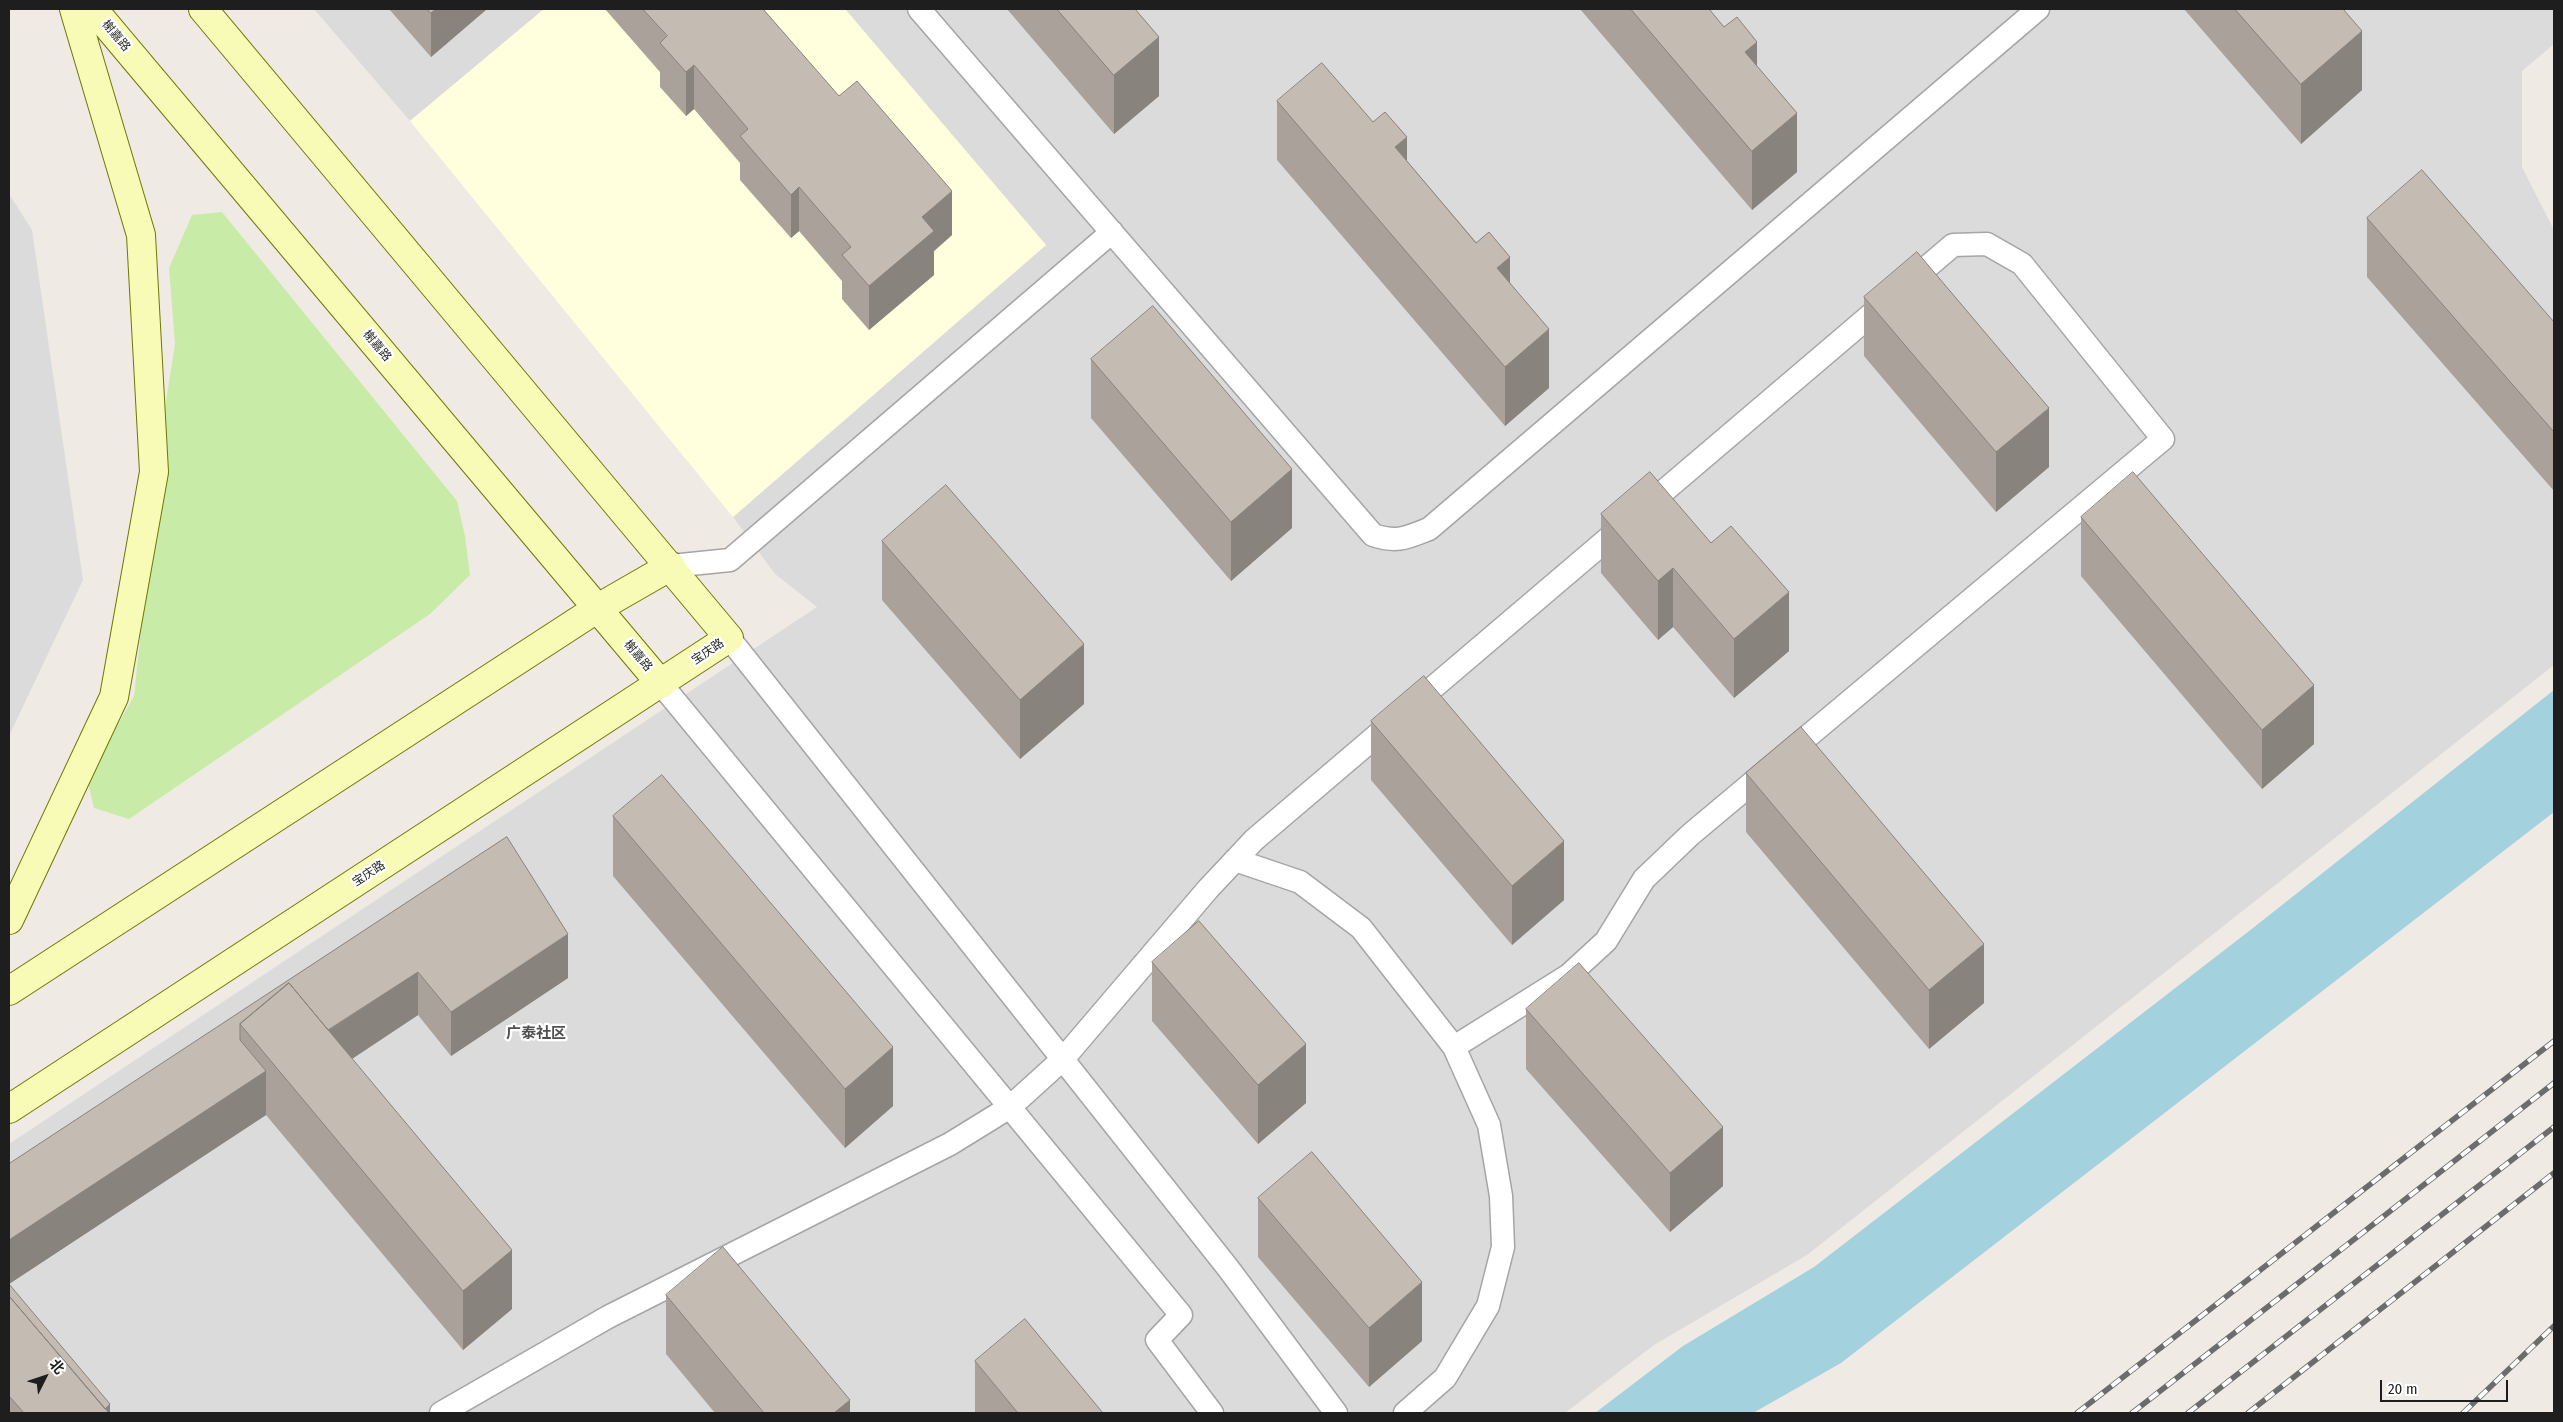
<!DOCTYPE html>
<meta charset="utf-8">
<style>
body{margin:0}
#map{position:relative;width:2563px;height:1422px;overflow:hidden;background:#efebe4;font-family:"Fira Sans Condensed","Noto Sans SC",sans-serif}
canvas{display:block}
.frame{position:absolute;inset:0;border:10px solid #1e1e1e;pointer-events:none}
.north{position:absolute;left:20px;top:1352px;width:50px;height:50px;-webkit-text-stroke:4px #fff;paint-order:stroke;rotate:49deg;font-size:14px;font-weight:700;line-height:20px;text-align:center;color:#1e1e1e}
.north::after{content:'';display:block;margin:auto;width:18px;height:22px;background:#1e1e1e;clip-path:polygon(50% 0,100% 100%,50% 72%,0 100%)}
.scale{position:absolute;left:2380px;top:1380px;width:128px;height:22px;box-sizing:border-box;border:2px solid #1e1e1e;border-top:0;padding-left:6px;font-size:15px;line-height:18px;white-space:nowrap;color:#1e1e1e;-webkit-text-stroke:4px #fff;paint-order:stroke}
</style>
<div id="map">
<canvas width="2563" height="1422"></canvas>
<div class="frame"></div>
<div class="north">北</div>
<div class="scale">20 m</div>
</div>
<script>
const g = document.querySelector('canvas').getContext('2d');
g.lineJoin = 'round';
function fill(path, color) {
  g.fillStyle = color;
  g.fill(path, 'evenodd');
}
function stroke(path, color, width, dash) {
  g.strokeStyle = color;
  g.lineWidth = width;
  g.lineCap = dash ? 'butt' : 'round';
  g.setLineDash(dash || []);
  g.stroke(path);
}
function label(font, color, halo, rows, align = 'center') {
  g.font = font + ' "Fira Sans Condensed","Noto Sans SC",sans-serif';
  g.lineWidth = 4.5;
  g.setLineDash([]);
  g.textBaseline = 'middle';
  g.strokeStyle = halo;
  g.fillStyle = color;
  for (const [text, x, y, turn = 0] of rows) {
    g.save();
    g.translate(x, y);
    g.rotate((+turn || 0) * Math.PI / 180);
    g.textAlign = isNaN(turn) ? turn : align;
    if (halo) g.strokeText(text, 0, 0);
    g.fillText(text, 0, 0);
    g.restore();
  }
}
fill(new Path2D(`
 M314,9H544L410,121Z
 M845,9H2554V44L2522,71V167L2554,230V665L1807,1255L1654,1345L1565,1413H9V1144L817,607L775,574L733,517L1046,245Z
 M9,194L32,230L83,580L9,736Z`), '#dcdbdb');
fill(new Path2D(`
 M544,9H845L1046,245L733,517L410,121Z`), '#ffd');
fill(new Path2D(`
 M222,212L457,501L465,536L470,575L430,614L129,819L94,808L87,779L134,696L142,621L162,503L161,433L175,344L169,268L192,215Z`), '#c9eba8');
fill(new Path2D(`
 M2554,690V812L1841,1363L1753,1413H1595L1683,1346L1814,1267L2253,928Z`), '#a3d1de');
const lane = new Path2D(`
 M919,9L1373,535C1397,543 1406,538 1429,529L2038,9
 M671,566L730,560L1112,232
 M729,638L1228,1268L1336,1413
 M661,684L1181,1315L1157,1340L1212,1413
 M1235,860L1300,882L1361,928L1454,1047L1489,1125L1501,1196L1503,1247L1488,1306L1445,1378L1405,1413
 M441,1413L608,1317L950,1144L1010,1107L1063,1059L1208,889L1254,840L1953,245L1987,244L2022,264L2163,439L1690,835L1644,879L1606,941L1569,975L1454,1047`);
const secondary = new Path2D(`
 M93,9L661,684
 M9,920L114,697L154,472L141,235L74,9
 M9,991L598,608L671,566
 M9,1109L729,638L203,9`);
stroke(lane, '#a5a5a5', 25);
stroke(secondary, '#6c7802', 30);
stroke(lane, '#fff', 22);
stroke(secondary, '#f8fbb6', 28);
const rail = new Path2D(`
 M2077,1413L2554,1041
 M2132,1413L2554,1083
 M2188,1413L2554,1127
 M2248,1413L2554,1173
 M2463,1413L2554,1326`);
stroke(rail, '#6c6c6c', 5.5);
stroke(rail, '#fff', 4, [11]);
fill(new Path2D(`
 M389,9H487L431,57Z
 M605,9H763L952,235L934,251V275L869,330L842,299V281L799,231L791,238L740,180V163L694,109L686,116L660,87V72Z
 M1007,9H1135L1159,96L1114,134Z
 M1580,9H1709L1757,67L1797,172L1752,210Z
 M2184,9H2343L2362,90L2301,144Z
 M1277,101L1373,122L1407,161L1510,282L1549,388L1505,426L1277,160Z
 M2367,218L2554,322V491L2367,277Z
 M1864,297L2049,467L1996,512L1864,356Z
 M1091,359L1292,528L1231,581L1091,418Z
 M1601,514L1789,651L1734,698L1673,627L1658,640L1601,573Z
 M2081,517L2314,744L2262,789L2081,576Z
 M882,541L1084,704L1020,759L882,600Z
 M1371,721L1564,900L1512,945L1371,780Z
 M1746,773L1984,1003L1929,1049L1746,832Z
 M613,816L893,1106L845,1148L613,876Z
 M507,837L568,978L451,1056L418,1015L352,1059L512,1309L463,1350L266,1115L9,1284L110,1413H9V1164Z
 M1152,962L1306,1103L1258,1144L1152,1021Z
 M1526,1009L1723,1186L1670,1232L1526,1069Z
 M1258,1198L1422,1341L1369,1387L1258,1257Z
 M666,1295L850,1413H715L666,1354Z
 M975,1361L1103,1413H975Z`), '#a9a19a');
fill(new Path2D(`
 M436,9H487L431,57V13Z
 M2362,31V90L2301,144V84Z
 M1159,37V96L1114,134V75Z
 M1757,42V101L1745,52Z
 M694,65V109L686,116V72Z
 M1797,113V172L1752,210V151Z
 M1407,137V196L1395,147Z
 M799,187V231L791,238V195Z
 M952,191V235L934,251V275L869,330V286L922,217Z
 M1510,257V316L1497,268Z
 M1549,329V388L1505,426V367Z
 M2049,408V467L1996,512V452Z
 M1292,469V528L1231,581V522Z
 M1673,568V627L1658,640V581Z
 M1789,592V651L1734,698V639Z
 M1084,644V704L1020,759V700Z
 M2314,685V744L2262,789V730Z
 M1564,841V900L1512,945V886Z
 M568,934V978L451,1056V1012Z
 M1984,944V1003L1929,1049V990Z
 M418,972V1015L320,1080V1036Z
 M1306,1044V1103L1258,1144V1085Z
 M893,1047V1106L845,1148V1089Z
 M266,1071V1115L9,1284V1240Z
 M1723,1127V1186L1670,1232V1173Z
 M512,1250V1309L463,1350V1291Z
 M1422,1282V1341L1369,1387V1328Z
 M850,1400V1413H834Z
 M110,1404V1413H100Z`), '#89837d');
const building = new Path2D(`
 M427,9H436L431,13Z
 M643,9H763L839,96L857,81L952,191L922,217L934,231L869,286L842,255L851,247L799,187L791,195L740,136L748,129L694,65L686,72L660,43L667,36Z
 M1057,9H1135L1159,37L1114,75Z
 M1631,9H1709L1724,27L1737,17L1757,42L1745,52L1797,113L1752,151Z
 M2235,9H2343L2362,31L2301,84Z
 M1322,63L1373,122L1385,112L1407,137L1395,147L1476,243L1489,232L1510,257L1497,268L1549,329L1505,367L1277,101Z
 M2422,170L2554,322V432L2367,218Z
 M1917,252L2049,408L1996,452L1864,297Z
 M1153,306L1292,469L1231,522L1091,359Z
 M1650,472L1711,543L1731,526L1789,592L1734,639L1673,568L1658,581L1601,514Z
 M2133,472L2314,685L2262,730L2081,517Z
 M946,485L1084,644L1020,700L882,541Z
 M1424,676L1564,841L1512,886L1371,721Z
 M1801,727L1984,944L1929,990L1746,773Z
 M662,775L893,1047L845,1089L613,816Z
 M507,837L568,934L451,1012L418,972L328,1030L289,983L240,1024V1040L266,1071L9,1240V1164Z
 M1199,921L1306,1044L1258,1085L1152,962Z
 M1579,963L1723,1127L1670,1173L1526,1009Z
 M289,983L512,1250L463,1291L240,1024Z
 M1312,1152L1422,1282L1369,1328L1258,1198Z
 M723,1247L850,1400L834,1413H764L666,1295Z
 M9,1284L110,1404L105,1409L9,1296Z
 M9,1296L109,1413H24L9,1396Z
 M1025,1319L1103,1413H1018L975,1361Z`);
fill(building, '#c4bbb3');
stroke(building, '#89837d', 1);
label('12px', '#1e1e1e', '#fff', [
 ["榭嘉路",116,36,50],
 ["榭嘉路",377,346,50],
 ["宝庆路",708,652,-34],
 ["榭嘉路",638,656,50],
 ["宝庆路",369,874,-33]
]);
label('bold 15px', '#515151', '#fff', [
 ["广泰社区",536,1034]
]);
</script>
